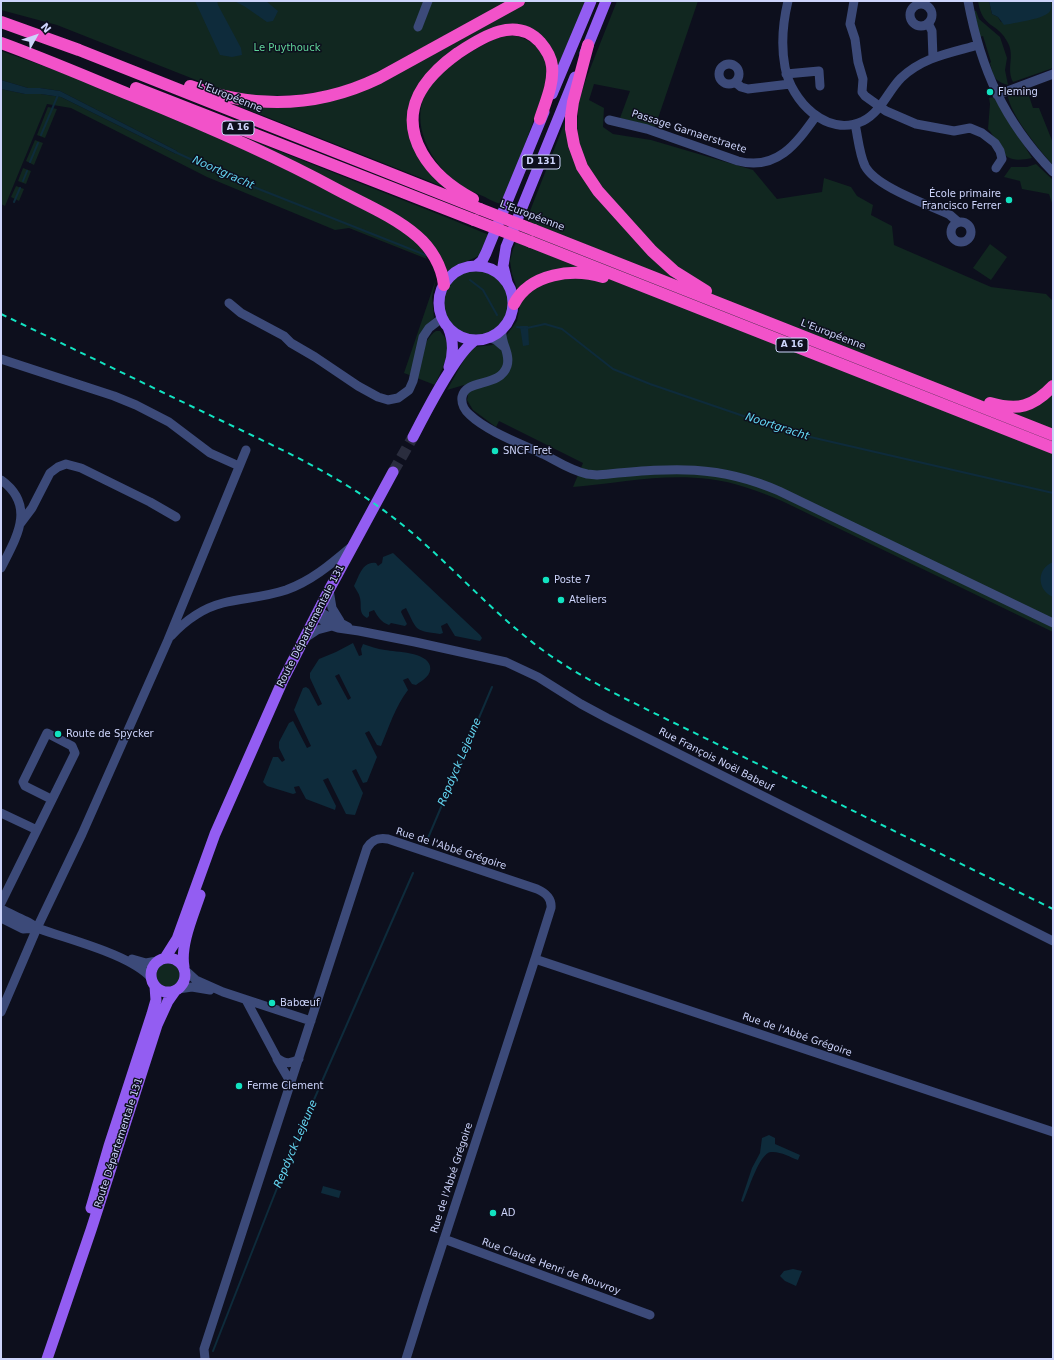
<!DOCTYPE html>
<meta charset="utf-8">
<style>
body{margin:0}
#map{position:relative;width:1054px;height:1360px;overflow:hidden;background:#0d0f1d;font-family:"DejaVu Sans",sans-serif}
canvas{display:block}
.frame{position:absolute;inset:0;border:2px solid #cdd4fb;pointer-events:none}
.north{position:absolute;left:16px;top:16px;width:40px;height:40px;-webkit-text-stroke:3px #0d0f1d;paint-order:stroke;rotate:50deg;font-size:11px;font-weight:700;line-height:16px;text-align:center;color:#cdd4fb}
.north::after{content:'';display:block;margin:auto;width:14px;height:18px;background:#cdd4fb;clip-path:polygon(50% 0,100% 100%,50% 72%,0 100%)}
</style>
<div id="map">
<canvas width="1054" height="1360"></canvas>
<div class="frame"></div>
<div class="north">N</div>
</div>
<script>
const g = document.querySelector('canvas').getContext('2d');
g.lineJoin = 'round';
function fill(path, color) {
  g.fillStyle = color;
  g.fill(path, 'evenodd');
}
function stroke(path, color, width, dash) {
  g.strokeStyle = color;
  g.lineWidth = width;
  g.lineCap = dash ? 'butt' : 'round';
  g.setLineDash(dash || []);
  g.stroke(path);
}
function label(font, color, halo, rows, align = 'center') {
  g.font = font + ' "DejaVu Sans",sans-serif';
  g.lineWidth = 3;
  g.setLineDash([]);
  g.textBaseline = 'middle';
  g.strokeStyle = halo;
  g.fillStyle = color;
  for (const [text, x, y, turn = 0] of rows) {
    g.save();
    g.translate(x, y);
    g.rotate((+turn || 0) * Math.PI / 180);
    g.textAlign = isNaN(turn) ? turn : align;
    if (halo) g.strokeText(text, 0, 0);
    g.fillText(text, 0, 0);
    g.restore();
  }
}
fill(new Path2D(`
 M1,1H510L368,77L333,90L297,95L264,96L229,93L57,25L1,10Z
 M525,1H585L557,70L554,55L516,27L433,67L409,119L449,189L234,104L235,103L322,101Z
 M617,1H698L655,127L620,118L630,91L594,84L589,100L604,108L603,127L613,134L651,140L753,170L777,199L822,192L824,178L851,187L857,196L873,205L871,215L892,226L894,245L991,287L1046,294L1053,301V632L782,501C758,491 735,482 709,479C664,473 618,483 573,487L583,463L499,421L496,427L473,410L467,400L468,396L464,385L447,390L465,358L471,350L475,347L492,345L506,336L517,321L521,300L512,274L510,261L513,249L530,211L566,119L577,140L578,105L586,79Z
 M978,1H989L992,14L998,17L1001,22L1051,9V1H1053V68L1013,82C1006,68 1015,57 1008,43C998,22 982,29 978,1Z
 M974,11H976L979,19L1000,37L1007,58L1005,70L1008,85C994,81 994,77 990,63L991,62L983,36L980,37Z
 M504,35C527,34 549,50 547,75C547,89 540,103 535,116C525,146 513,175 502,204C496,203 490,200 485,197C475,193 464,188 455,181C430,161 410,124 426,92C439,69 480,45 504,35Z
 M1,51C108,87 212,132 313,183C346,200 386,216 414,238C420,244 423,251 427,259L349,228L335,230L207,177L71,108L47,104L5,206L1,204V89L25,94H41L61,97L176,154L177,151L60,91L40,88H28L1,80Z
 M1026,87L1033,108H1039L1053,143V165C1041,152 1006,110 1008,93Z
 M994,97L1032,158C999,165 1005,149 988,129L990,104L989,98Z
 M48,107L57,109L45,138L37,135Z
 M233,133L448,218L489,235L479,256L460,264L448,272L436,251L420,233Z
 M35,140L43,143L34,165L26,161Z
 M1036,164L1053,180V206L1049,194L1022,189L1020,181L1004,177L1011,167H1027Z
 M23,168L31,171L26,184L18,181Z
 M16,186L24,189L19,201L11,197Z
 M990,244L1007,257L991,280L973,268Z
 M443 303a33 33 0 1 1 66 0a33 33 0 1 1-66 0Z
 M436,279L432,297L434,318L423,331L412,376L404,373Z
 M436,331H440C443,335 448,340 448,345C450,354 439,376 435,385L417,378C420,363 422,340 436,331Z
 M156 975a12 12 0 1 1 24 0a12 12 0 1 1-24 0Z`), '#112720');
fill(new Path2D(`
 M195,1H217L218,5L241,48L242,55L232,57L220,55Z
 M234,1H266L278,11L273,21L267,22L244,6Z
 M989,1H1051C1051,4 1052,8 1050,11C1046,19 1013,23 1004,25L998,17L992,14Z
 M1,80L28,88H40L60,91L177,151L176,154L61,97L41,94H25L1,89Z
 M520,326H528L529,345L523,346Z
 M393,553L480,635L482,638L480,641L455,636L447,623L441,626L443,633L440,634C414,630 418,632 406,608L402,610L401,612L407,624L405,626L391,623L389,625C381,622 378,617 374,610L369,612V616L367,618C358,613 362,606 360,598C359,593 356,590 354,586C359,577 362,561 376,563L378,566L382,563L383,557Z
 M1053,562V597C1037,590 1036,569 1053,562Z
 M353,643L359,656L362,655L361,649L363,644C370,646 377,649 385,650C396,652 427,652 430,666C432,675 423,680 416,685L412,684L408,678L403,680L408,690C395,707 389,727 381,746L377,745L369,731L365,733L377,757L367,782L363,783L356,769L352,771L363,793L355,815L346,814L328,778L323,780L336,806L335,810L306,799L299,786L294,787L296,793L293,794L267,786L263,782L273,757H278L282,762L285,760L279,748V742L289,723L293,721L307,748L311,746L294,710L303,688L306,687L309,689L318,706L322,704L310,678V673L319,659L336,652ZM339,674L351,698L348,700L335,676Z
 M769,1135L775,1138V1144L800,1155L798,1160C790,1157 780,1151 771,1152C759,1153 748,1192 743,1202L741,1201L752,1168L760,1153L762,1138Z
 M323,1186L341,1191L339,1198L321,1193Z
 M793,1269L802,1271L796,1286L785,1281L780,1276L784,1271Z`), '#0e2b3b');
stroke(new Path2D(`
 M41,135L58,95
 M175,152L236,180L428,256
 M30,162L38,143
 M23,181L27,171
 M14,202L20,188
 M470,280L483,290L497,315
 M517,327L523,328
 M527,328L545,324L562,329L613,369L650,384L793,433L1053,493
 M428,838L492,687
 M213,1351L292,1150L413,873`), '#0e2b3b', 2);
stroke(new Path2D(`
 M393,472L413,437`), '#2a2d3e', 11, [11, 5.5]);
stroke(new Path2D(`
 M788,1C783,22 781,46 785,67C791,101 827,138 863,121C881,112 888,91 901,78C923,57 950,53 978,45
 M854,1L850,24L855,39L858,62L863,79L862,92L865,96L886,111L916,124L954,131L970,128L982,133L995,143L1000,151L1002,159L996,168
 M968,1C981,70 1004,121 1053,172
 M910 15a11 11 0 1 1 22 0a11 11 0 1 1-22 0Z
 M928,23L932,31L933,58
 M418,27L428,1
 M719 74a10 10 0 1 1 20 0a10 10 0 1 1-20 0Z
 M786,74L819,71L820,86
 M735,82L741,87L748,89L790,84
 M997,95L1053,74
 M609,120L647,129L738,161C777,171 796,144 816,116
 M855,124C858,137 859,153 865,166C876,187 927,204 950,215L958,222
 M951 232a10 10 0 1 1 20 0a10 10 0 1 1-20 0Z
 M229,303L241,313L284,336L291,343L315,357L358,386L378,397L388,400L398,398L409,390L413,381L423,337L429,328L442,318
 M502,330C500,343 511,353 507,366C500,388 466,378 462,397C461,404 465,411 470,415C488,432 522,444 545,455C558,462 572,471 587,474L597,475C665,469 713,462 779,491L1053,623
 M491,338L496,340L503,346
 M1,359L114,396L136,405L169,422L210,453L239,466
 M1,480C37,506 16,538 1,568
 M20,524L32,508L50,473L58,467L66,464L81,468L150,502L176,517
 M329,590L332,608L340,621
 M318,611L348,627
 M316,615L329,625L338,628L359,631L415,642L506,662L538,677L581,704L607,718L1053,941
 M171,636C185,621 203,608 223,603C244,598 265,597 286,590C311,581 330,565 350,548
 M305,638L317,630L332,626
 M1,813L37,830
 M1,903L75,753L72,746L47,733L23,782L25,786L51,799
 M1,909C9,913 18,917 26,921C31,923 35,927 40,929C70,940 132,955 152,979
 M1,918L23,929L37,928
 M132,959L146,963L157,961
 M185,970L196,980L223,992L311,1021
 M178,989L192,987L210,990
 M246,1000L277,1058C285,1064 291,1064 299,1059
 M1,1012L37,928L82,834L168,640L246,450
 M277,1059L291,1083
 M444,1239L650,1315
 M205,1359L204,1349L367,848C372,840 378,837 388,839L537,889C546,893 552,898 551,908L535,959L1053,1132
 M406,1359L426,1295L535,959`), '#3c4a79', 9);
stroke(new Path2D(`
 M585,53L606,1
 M552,94L591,1
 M439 303a37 37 0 1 1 74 0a37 37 0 1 1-74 0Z
 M476,266L482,261L486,253L544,112
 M507,282L503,266L506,247L575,77
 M448,327C454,341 454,353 449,367
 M413,437C424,416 457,350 476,340
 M151 975a17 17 0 1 1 34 0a17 17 0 1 1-34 0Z
 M165,958L177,939L215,834L283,680L329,590L393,472
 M184,967C180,945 193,916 200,895
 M91,1208L109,1146L152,1014L156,1000L155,986
 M47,1359L91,1230L157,1025L168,1001L175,991`), '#935df2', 11);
stroke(new Path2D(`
 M1,22L79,50L480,209
 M1,43C45,59 89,78 133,96C202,124 270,153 336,189C362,203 394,216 417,236C431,248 442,266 444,285
 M588,45L573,102L571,116V129L574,145L582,167L598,191L652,251L674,271L706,291
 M190,86C254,109 317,108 379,78L519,1
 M136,88L474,220
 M473,199C452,188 434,174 422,153C398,110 423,78 458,53C481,38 515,15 540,42C546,49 551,57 552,66C554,84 545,103 540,119
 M534,230L1053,435
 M531,242L1053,448
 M514,304C530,273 573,268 603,277
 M990,403C1018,411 1033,407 1053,386`), '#f252c9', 12);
stroke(new Path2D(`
 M1,314C74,349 147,385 220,420C274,446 330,471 379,507C433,545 475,596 526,637C564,669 608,690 652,712L1053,909`), '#12e3c1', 2, [6, 5]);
stroke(new Path2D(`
 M480,209L534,230
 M474,220L531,242`), '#f252c9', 12);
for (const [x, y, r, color] of [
 [990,92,4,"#12e3c1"],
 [1009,200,4,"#12e3c1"],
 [495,451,4,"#12e3c1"],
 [546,580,4,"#12e3c1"],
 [561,600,4,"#12e3c1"],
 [58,734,4,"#12e3c1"],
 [272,1003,4,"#12e3c1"],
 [239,1086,4,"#12e3c1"],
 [493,1213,4,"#12e3c1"]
]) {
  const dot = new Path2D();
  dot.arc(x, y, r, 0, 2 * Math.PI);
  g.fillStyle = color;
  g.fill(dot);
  stroke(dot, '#0d0f1d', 1.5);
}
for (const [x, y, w] of [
 [238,128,32],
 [541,162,38],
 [792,345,32]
]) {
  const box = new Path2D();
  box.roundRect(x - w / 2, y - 7, w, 14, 3);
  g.fillStyle = '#0d0f1d';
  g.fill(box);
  stroke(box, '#cdd4fb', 1);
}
label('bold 9px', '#cdd4fb', null, [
 ["A 16",238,128],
 ["D 131",541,162],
 ["A 16",792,345]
]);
label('10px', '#60d599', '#0d0f1d', [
 ["Le Puythouck",287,48]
]);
label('10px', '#cdd4fb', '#0d0f1d', [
 ["Fleming",998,92],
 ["École primaire",1001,194,"right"],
 ["Francisco Ferrer",1001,206,"right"],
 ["SNCF Fret",503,451],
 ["Poste 7",554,580],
 ["Ateliers",569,600],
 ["Route de Spycker",66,734],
 ["Babœuf",280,1003],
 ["Ferme Clement",247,1086],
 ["AD",501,1213]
], 'left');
label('10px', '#cdd4fb', '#0d0f1d', [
 ["L'Européenne",230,97,22],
 ["Passage Garnaerstraete",689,132,18],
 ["L'Européenne",532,216,21],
 ["L'Européenne",833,335,21],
 ["Route Départementale 131",311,626,-63],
 ["Rue François Noël Babeuf",716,760,27],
 ["Rue de l'Abbé Grégoire",451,849,18],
 ["Rue de l'Abbé Grégoire",797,1035,19],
 ["Route Départementale 131",119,1143,-72],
 ["Rue de l'Abbé Grégoire",452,1178,-72],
 ["Rue Claude Henri de Rouvroy",551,1267,20]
]);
label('italic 11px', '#64d7f3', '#0d0f1d', [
 ["Noortgracht",223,173,24],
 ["Noortgracht",777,427,18],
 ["Repdyck Lejeune",460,762,-67],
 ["Repdyck Lejeune",296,1144,-67]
]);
</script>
